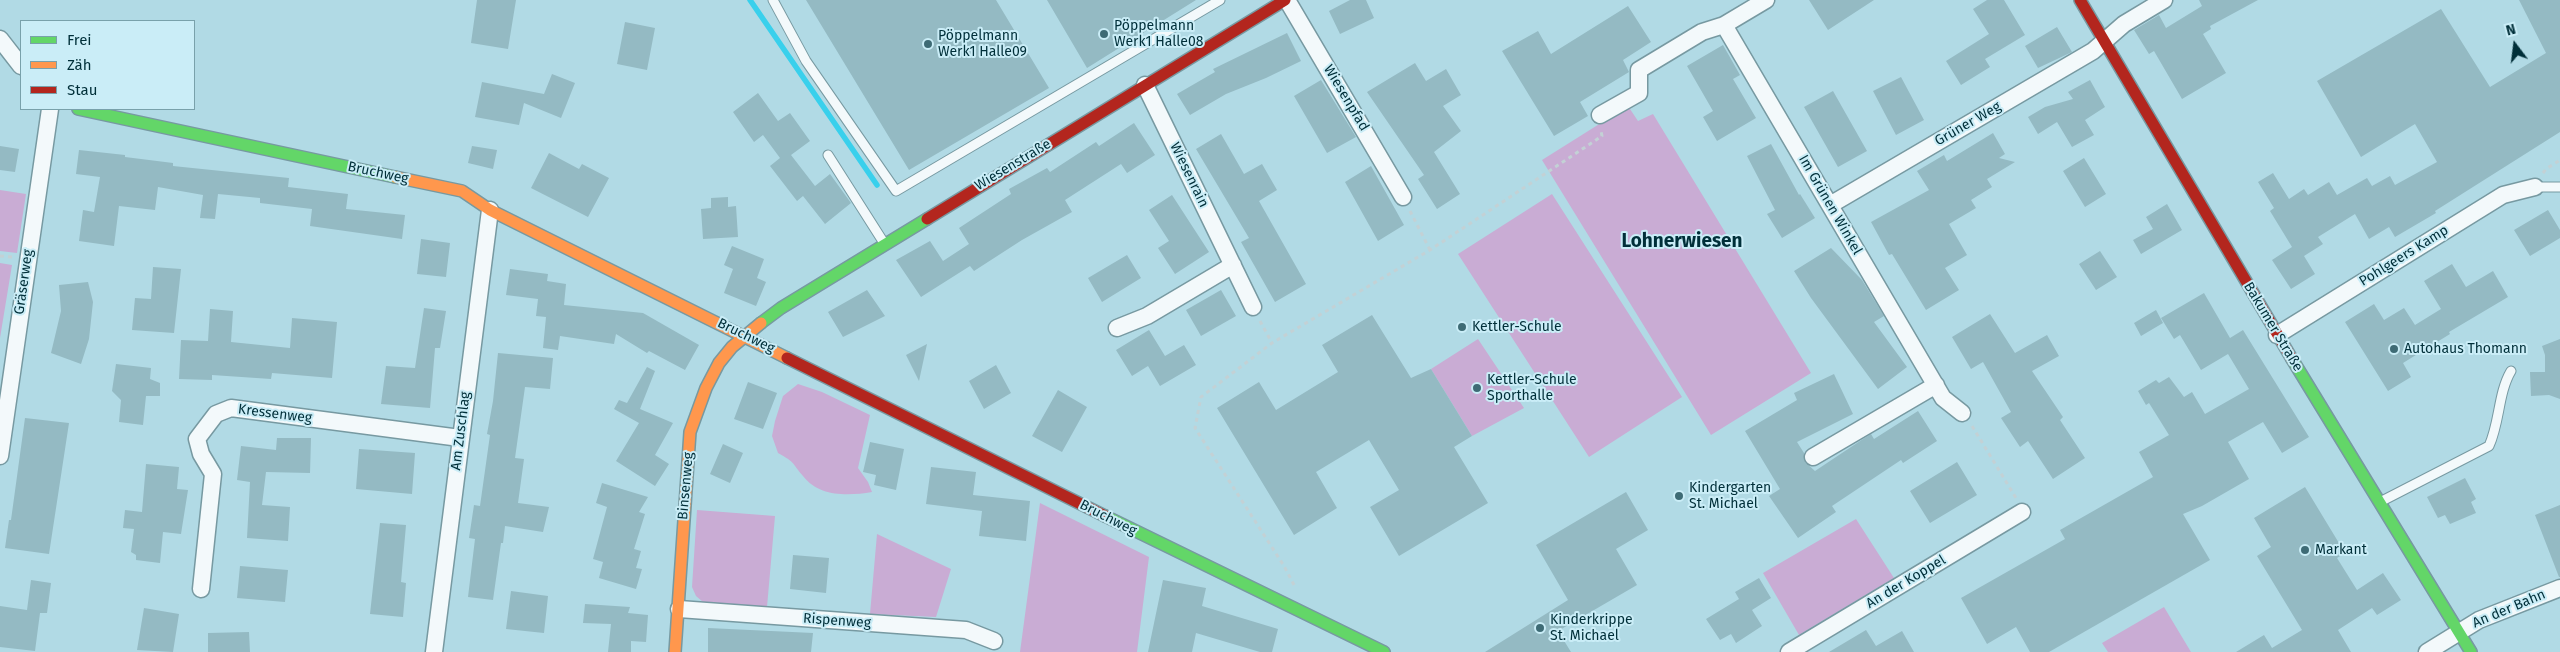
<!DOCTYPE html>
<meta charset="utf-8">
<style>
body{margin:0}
#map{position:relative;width:2560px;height:652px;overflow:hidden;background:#b1dae5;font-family:"Fira Sans",sans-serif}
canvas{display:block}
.legend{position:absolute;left:20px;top:20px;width:175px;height:90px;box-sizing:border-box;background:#caedf7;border:1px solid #79a1ab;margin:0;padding:6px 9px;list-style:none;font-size:15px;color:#002f39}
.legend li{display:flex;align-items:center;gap:10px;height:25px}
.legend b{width:25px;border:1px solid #79a1ab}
.north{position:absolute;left:2490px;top:20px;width:50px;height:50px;-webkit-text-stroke:4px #caedf7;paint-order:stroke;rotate:345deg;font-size:14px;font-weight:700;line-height:20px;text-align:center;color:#002f39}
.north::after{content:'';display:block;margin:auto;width:18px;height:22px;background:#002f39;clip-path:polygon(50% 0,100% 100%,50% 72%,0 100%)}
</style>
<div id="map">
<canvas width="2560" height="652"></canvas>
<ul class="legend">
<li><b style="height:6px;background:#63d668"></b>Frei</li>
<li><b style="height:6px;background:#ff974d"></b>Zäh</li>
<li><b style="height:6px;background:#b3261e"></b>Stau</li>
</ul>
<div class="north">N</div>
</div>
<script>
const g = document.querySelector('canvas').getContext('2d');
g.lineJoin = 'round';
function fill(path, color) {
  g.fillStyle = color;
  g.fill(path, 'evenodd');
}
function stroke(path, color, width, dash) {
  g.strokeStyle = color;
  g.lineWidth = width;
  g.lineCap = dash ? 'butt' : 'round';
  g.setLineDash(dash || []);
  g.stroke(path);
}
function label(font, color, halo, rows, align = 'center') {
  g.font = font + ' "Fira Sans",sans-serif';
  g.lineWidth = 4;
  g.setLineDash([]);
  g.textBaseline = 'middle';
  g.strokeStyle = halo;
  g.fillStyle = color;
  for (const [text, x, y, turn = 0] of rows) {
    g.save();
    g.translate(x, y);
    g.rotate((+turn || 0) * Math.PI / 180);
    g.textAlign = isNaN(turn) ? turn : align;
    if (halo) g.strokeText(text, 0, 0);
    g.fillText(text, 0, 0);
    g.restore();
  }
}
fill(new Path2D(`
 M1628,106L1638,121L1653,114L1811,373L1711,435L1542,160Z
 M0,190L26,194L17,253L0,251Z
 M1552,194L1682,397L1589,457L1458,254Z
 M0,263L12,265L0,338Z
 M1478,339L1524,408L1472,436L1431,369Z
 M798,384L822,392L870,415L858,468L868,482L872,492C848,496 819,497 803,476C791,462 796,463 778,453L772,436L775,421L783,396Z
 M1040,503L1149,557L1137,652H1020Z
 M697,510L775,516L767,607L703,602L696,596L692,587Z
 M1856,519L1894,578L1799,635L1763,573Z
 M877,534L951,569L936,617L870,614Z
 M2164,607L2191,652H2108L2102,643Z`), '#c9acd4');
stroke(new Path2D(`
 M750,0L877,185`), '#39d0ec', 5.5);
fill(new Path2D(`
 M477,0H516L508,49L471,43Z
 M806,0H996L1049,88L909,170Z
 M1047,0H1196L1087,68Z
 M1350,0H1366L1374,18L1340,34L1329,11Z
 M1809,0H1874L1828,30Z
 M1987,0H2004L2025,35L1985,59L1990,67L1961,85L1946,61L1989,34L1973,9Z
 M2199,0H2258L2210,26L2211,29L2203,34L2226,73L2182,99L2154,51L2149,54L2134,30L2159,15L2166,28L2202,6Z
 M2519,0H2560V132L2435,211L2436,213L2395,237L2389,227L2369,239L2355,214L2318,237L2323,244L2304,256L2315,274L2291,289L2272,260L2292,247L2270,211L2274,208L2258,182L2273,173L2289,199L2304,189L2308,195L2329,182L2337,195L2367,178L2372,186L2390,176L2395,185L2437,162L2415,124L2361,157L2317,81L2441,9L2490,87L2546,53Z
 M1628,6L1651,42L1623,60L1629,72L1580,102L1588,116L1554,136L1502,51L1538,31L1551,54Z
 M625,22L655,28L647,70L617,64Z
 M2057,27L2072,52L2038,68L2025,46Z
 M1287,33L1301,61L1266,78L1226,94L1190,115L1177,94L1215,72L1213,69Z
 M1723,45L1740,75L1733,79L1756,118L1717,141L1703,117L1713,111L1687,66Z
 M1415,63L1426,81L1446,69L1461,95L1443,106L1461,131L1434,152L1460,194L1437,209L1418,179L1424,175L1367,92Z
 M552,74L575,83L561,118L524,103L519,125L475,117L482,82L544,94Z
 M1901,77L1924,120L1896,135L1873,91Z
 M1321,80L1356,137L1327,153L1294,96Z
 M2090,80L2105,107L2085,120L2094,135L2072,147L2057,122L2038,134L2028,117L2045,107L2073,99L2068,92Z
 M1833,91L1867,151L1838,167L1804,107Z
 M758,93L778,121L790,113L810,141L791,155L815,186L830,174L851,203L825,224L803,196L797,201L770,166L780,158L763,135L754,142L733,112Z
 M1134,123L1155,155L1127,173L1121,164L1065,200L1072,212L1022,240L974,271L970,266L921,297L896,260L930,241L943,261L969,244L959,228L1011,194L1009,189L1047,168L1050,172L1096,142L1099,146Z
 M1993,133L2005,154L1999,158L2015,162L1987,179L1992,187L1971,200L1976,208L1949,224L1967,255L1945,268L1959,290L1926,310L1892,254L1889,255L1871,222L1929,190L1917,171L1944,155L1947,161Z
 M1221,134L1244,174L1262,164L1277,190L1259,201L1306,284L1275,302L1241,242L1249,238L1196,149Z
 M1771,144L1799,195L1800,194L1815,218L1782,238L1767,214L1775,210L1747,156Z
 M0,146L19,149L15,172L0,170Z
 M472,146L497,150L493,169L468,163Z
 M79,150L125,155V157L173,163V166L289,178L288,187L348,194L346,209L405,215L402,239L310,226L312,209L260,203V198L218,194L215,219L200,218L203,195L158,187L155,210L119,206L114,246L79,241L83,210L94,212L100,177L76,174Z
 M549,153L579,169L582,164L609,178L588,217L531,188Z
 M2084,158L2106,194L2085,207L2063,171Z
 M1371,166L1404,225L1378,241L1345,182Z
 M1172,195L1209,252L1175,274L1158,248L1169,241L1149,210Z
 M728,197V207L736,206L738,237L703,239L701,209L711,208V198Z
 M2167,204L2182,230L2141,254L2133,240L2153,229L2146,217Z
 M2548,210L2560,230V238L2530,256L2514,230Z
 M421,239L450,243L446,277L417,274Z
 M732,246L764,259L757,278L766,282L756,306L724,293L733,269L724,265Z
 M1831,248L1862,280L1884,316L1874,322L1907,367L1878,389L1811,298L1794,271Z
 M2100,251L2117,277L2096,290L2079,264Z
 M1127,255L1141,278L1102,302L1088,278Z
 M2452,264L2466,287L2493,271L2508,297L2449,332L2450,334L2403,363L2411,377L2388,391L2345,322L2374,304L2384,320L2404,308L2415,325L2441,309L2424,281Z
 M153,267L181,269L174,333L132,330L135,298L151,299Z
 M510,269L548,274L547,281L566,284L564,305L643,313L699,345L685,370L649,351L647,353L616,334L614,344L560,336L558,350L543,348L546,317L536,316L538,299L506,295Z
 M88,282L93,302L89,339L81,364L51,353L61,311L59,285Z
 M867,290L885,316L843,337L828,312Z
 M1221,290L1236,316L1201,336L1186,310Z
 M2204,293L2230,338L2243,330L2309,437L2282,453L2263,422L2228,442L2249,479L2202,506L2183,514L2210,560L2049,652H2030L2016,627L1987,644L1961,598L2065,539L2060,530L2153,477L2139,452L2169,435L2149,403L2146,405L2138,391L2156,380L2159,383L2169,377L2184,397L2192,392L2205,414L2249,389L2228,354L2201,370L2180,335L2174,339L2161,318Z
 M424,308L446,311L440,348H435L430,408L381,404L386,366L415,368Z
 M210,309L233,311L231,342L290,348L292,318L337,322L332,378L272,373L271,379L212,375V380L179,379L181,340L208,341Z
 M2156,310L2163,323L2141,336L2134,323Z
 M1990,314L2015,353L2047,335L2059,356L2032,371L2063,417L2060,420L2085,458L2053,479L2028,441L2020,447L2001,418L2011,412L1983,362L1971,369L1952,337Z
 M1372,315L1411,378L1431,369L1472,436L1454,447L1488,503L1399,556L1370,507L1399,490L1369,440L1316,472L1337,508L1294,535L1217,408L1259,382L1276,410L1338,372L1322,345Z
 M1149,330L1165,356L1184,345L1196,365L1160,386L1148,366L1132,376L1116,350Z
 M2560,339V399L2549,395L2531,396L2530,372H2545V355L2542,346Z
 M927,344L919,381L906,355Z
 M498,353L553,358L550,389L525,387L515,458L524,459L518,503L549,507L543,532L505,526L503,543H501L493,600L468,597L475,539L469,538L474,505L480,506L490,435L487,434L493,401Z
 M116,364L151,368L150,379L160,383V396H146L143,425L119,422L121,400L112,391Z
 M996,365L1011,393L984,409L969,381Z
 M647,367L655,371L640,409L673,423L655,455L669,464L655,486L616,461L639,423L614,409L619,400L627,403Z
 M1834,374L1853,414L1797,442L1804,453L1805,462L1815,471L1860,441L1871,434L1874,439L1918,411L1937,441L1903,463L1901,460L1832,506L1836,512L1798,538L1769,496L1780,489L1745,431L1797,400L1794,393Z
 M748,382L777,393L763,429L734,419Z
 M1058,390L1087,407L1062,452L1032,436Z
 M25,418L69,423L49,554L5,548L9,520H11Z
 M277,438H311L310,473L266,472L262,505L290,507L288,541L247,538L250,482L237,480L241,446L276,450Z
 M870,442L904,449L896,490L874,485L876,475L863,472Z
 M723,444L743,453L730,483L710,474Z
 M359,449L415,453L412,494L356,489Z
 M1957,462L1977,495L1930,523L1910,491Z
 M146,464L179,467L177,489L188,490L181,534L163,532L160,563L136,560V555L131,552L134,529L123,528L125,510L142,512Z
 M931,467L976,472L973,495L1030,501L1026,541L979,536L982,511L926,504Z
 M2465,478L2476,499L2471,502L2476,513L2450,524L2445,515L2438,518L2427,497Z
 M602,483L648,497L639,512L645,514L634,549L641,551L636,568L642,569L636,589L599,578L603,562L593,559L607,507L596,503Z
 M2305,487L2345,553L2337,558L2357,590L2383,573L2401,600L2377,615L2372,608L2338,630L2351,652H2236L2264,635L2272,648L2302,630L2257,556L2271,547L2254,518Z
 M1626,492L1648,530L1616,549L1637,585L1558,631L1571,652H1485L1568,600L1536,545Z
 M2560,505V577H2559L2535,515Z
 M380,523L406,525L401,582L406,583L403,617L370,614Z
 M793,555L829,558L826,593L790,589Z
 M240,566L288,570L285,602L237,598Z
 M1759,578L1771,598L1752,610L1762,626L1736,643L1731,634L1720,640L1706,619L1739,599L1735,592Z
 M31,580L51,583L47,613H40L35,651L0,647V606L27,610Z
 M1163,580L1206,588L1202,606L1278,629L1272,652H1260L1196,633L1192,652H1148Z
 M511,591L548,596L544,633L506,629Z
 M585,604L630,607L628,613L648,615L646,642L631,641V652H608L611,624L583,623Z
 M144,608L179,614L173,652L137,650Z
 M708,628L813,633L811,652H708Z
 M1866,630L1876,646L1902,631L1914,652H1829Z
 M249,632L250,652H208V633Z`), '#94bac3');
const lane = new Path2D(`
 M773,0L806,61L896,191L1220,0
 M828,155L884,243
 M2535,187H2560
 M2380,502L2489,446C2500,422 2498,393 2511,371`);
const street = new Path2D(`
 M1287,0L1403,197
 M1724,25L1943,398L1962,413
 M0,39L21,66
 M1145,85L1253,307
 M1600,115L1639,93V70L1702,32L1724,25L1766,0
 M1830,205L2093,51L2124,24L2164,0
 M1117,328L1147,316L1233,265
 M2277,335L2503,195L2535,187
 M0,456L50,109
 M1813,457L1936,385
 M201,589L213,474L201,454L197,439L216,414L231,408L460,438
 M679,609L966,630L994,641
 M434,652L490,210
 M1789,652L2022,512
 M2427,652L2479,620L2560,588`);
const fast = new Path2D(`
 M78,109L395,177
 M761,323L781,308L927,219
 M2292,359L2471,652
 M1105,516L1384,652`);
const slow = new Path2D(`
 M395,177L462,191L490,210L787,358
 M675,652L690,432L706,388L719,363L732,347L761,323`);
const jam = new Path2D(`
 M2080,0L2292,359
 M927,219L1285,0
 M787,358L1105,516`);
stroke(lane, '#7799a1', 11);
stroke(street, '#7799a1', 19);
stroke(fast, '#7799a1', 14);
stroke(slow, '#7799a1', 14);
stroke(jam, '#7799a1', 14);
stroke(new Path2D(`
 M2543,173L2546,169L2560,160
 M1410,211L1430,250
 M0,256L12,257
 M1260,321L1272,343
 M1972,426L2016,498
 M1294,585L1284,566L1195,428L1201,397L1272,343L1430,250L1602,136L1601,131`), '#c3d1d5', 3, [4, 4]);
stroke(lane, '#f3f9fb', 9);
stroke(street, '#f3f9fb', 16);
stroke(fast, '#63d668', 11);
stroke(slow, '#ff974d', 11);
stroke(jam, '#b3261e', 11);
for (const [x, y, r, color] of [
 [1104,34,5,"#3e6b75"],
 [928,44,5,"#3e6b75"],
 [1462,327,5,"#3e6b75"],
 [2394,349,5,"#3e6b75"],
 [1477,388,5,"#3e6b75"],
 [1679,496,5,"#3e6b75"],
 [2305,550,5,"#3e6b75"],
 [1540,628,5,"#3e6b75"]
]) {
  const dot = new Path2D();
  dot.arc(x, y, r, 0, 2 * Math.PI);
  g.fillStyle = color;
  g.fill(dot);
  stroke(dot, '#caedf7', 2);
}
label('14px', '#002f39', '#caedf7', [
 ["Pöppelmann",1114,26],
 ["Werk1 Halle08",1114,42],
 ["Pöppelmann",938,36],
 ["Werk1 Halle09",938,52],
 ["Kettler-Schule",1472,327],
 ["Autohaus Thomann",2404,349],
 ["Kettler-Schule",1487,380],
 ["Sporthalle",1487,396],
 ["Kindergarten",1689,488],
 ["St. Michael",1689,504],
 ["Markant",2315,550],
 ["Kinderkrippe",1550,620],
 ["St. Michael",1550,636]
], 'left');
label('14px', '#002f39', '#caedf7', [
 ["Wiesenpfad",1346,98,59],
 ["Grüner Weg",1968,124,-30],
 ["Wiesenstraße",1013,165,-31],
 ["Bruchweg",378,173,12],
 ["Wiesenrain",1189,175,64],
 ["Im Grünen Winkel",1830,205,60],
 ["Pohlgeers Kamp",2404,256,-32],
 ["Gräserweg",24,282,-82],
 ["Bakumer Straße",2273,327,59],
 ["Bruchweg",746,336,26],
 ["Kressenweg",275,414,7],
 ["Am Zuschlag",461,431,-83],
 ["Binsenweg",686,486,-85],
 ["Bruchweg",1108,518,27],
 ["An der Koppel",1906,582,-31],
 ["An der Bahn",2509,609,-23],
 ["Rispenweg",837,621,4]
]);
label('bold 19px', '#002f39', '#caedf7', [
 ["Lohnerwiesen",1682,242]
]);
</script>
